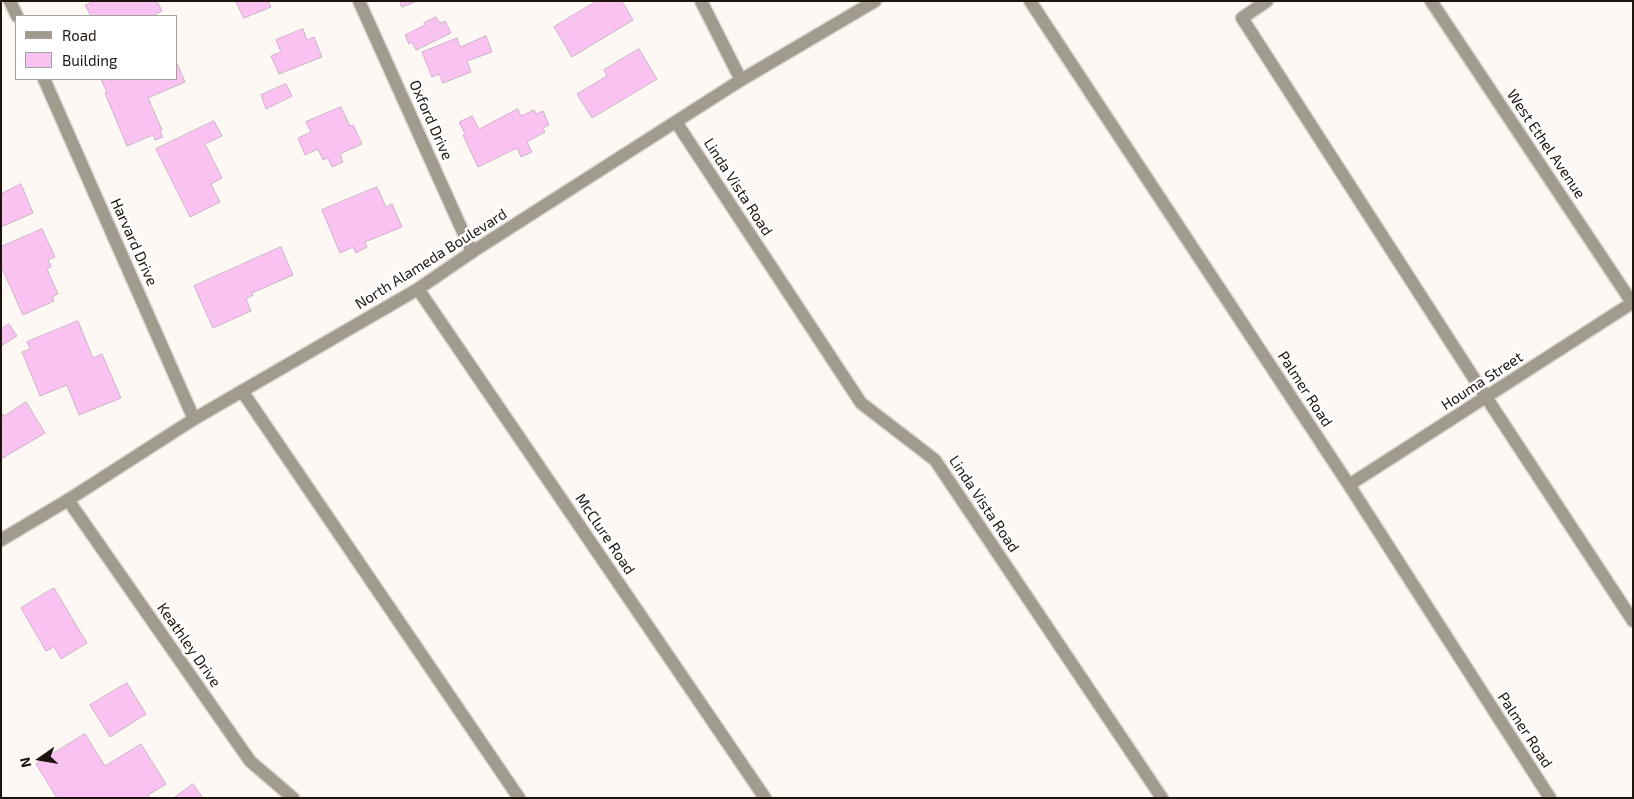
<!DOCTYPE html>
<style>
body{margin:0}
#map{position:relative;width:1634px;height:799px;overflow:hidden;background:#fef8f4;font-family:"Exo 2",sans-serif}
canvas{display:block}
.frame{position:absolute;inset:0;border:2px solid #1d140d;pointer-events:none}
.legend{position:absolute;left:15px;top:15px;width:162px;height:65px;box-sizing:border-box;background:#fff;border:1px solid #a5a19e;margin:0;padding:6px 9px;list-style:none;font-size:15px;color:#1d140d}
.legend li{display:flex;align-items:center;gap:10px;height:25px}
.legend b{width:25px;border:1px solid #a5a19e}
.north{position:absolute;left:15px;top:734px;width:50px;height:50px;-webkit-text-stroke:4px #fff;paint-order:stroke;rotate:257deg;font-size:14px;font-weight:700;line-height:20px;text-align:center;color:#1d140d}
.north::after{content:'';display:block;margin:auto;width:18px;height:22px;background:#1d140d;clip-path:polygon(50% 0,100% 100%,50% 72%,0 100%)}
</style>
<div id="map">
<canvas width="1634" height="799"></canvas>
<div class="frame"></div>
<ul class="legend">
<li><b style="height:6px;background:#a19b8f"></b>Road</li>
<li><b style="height:14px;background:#f9c2f0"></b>Building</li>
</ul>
<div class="north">N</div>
</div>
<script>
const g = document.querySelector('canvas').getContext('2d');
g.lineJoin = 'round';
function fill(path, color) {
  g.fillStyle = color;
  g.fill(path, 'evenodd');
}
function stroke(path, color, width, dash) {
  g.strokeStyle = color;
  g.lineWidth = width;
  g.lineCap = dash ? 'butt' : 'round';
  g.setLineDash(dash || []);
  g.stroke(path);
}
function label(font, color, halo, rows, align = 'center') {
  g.font = font + ' "Exo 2",sans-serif';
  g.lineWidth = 5;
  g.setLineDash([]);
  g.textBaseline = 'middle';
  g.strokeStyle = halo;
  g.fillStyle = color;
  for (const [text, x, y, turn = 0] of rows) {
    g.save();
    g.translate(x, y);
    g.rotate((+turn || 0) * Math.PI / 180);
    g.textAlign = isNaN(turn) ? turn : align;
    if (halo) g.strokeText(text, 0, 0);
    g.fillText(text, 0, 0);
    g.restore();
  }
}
const building = new Path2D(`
 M90,1H157L162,11L152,16H91L85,5L91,3Z
 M236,1H268L271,7L244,18Z
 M400,1H417L402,7Z
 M597,1H622L633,20L572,57L554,27Z
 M436,17L440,23L445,21L451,33L416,50L412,42L409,44L405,35L425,25L424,23Z
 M303,29L307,40L314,37L322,57L279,74L271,56L281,52L276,40Z
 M486,36L492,52L467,61L471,72L443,83L439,74L432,77L422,52L457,38L460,47Z
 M639,49L657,79L592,118L577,94L607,76L604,70Z
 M176,61L185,82L148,98L162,130L160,131L163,137L155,140L153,135L127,146L105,93H107L101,79H176Z
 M286,84L292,96L266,109L261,95Z
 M341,107L350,126L353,125L362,144L340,154L343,162L332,167L328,158L323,160L318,149L305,155L298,138L311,132L306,122Z
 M518,109L521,116L534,110L536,114L543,111L549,125L543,128L545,132L527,142L532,152L521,157L517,148L478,167L463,135L465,134L459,122L472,116L479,129Z
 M214,121L222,136L205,144L222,178L211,184L220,202L190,217L156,149Z
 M21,184L33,213L1,227V191L2,193Z
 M377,187L386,207L392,204L402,227L365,242L367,247L356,253L353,247L340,253L322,210Z
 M42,229L55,257L48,260L51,267L47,269L58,294L52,297L54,301L23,315L1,266V247Z
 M281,247L293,275L252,293L253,295L246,299L251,311L213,328L194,286Z
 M78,321L93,358L102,354L121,398L79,415L67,385L40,396L22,352L30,349L27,342Z
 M9,324L17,336L1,346V329Z
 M26,402L45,433L1,459V412L4,416Z
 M54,588L87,643L61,659L54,647L46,651L21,608Z
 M127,683L146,714L110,737L90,705Z
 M85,734L105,766L141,744L166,784L148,795L150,798H57L36,764Z
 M193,784L203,798H174Z`);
fill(building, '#f9c2f0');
stroke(building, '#ccb3c8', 1);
const service = new Path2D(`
 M1267,1L1242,18L1486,397L1633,621
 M242,391L519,798`);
const minor = new Path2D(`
 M10,1L17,16
 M359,1L472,252
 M701,1L741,80
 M1030,1L1349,485L1550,798
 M1431,1L1633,304
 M44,79L194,419
 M676,122L861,403L935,460L1162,798
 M418,289L765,798
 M1349,485L1632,303
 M68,500L250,761L293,798`);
const tertiary = new Path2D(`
 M1,540L68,500L194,419L418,289L472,252L741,80L875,1`);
stroke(service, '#dad4cf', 15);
stroke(minor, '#dad4cf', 15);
stroke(tertiary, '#dad4cf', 15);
stroke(service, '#a19b8f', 12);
stroke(minor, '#a19b8f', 12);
stroke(tertiary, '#a19b8f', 12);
label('15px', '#1d140d', '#fff', [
 ["Oxford Drive",431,120,66],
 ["West Ethel Avenue",1546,144,56],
 ["Linda Vista Road",738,187,57],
 ["Harvard Drive",134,242,66],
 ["North Alameda Boulevard",431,259,-32],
 ["Houma Street",1482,381,-33],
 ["Palmer Road",1305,389,57],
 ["Linda Vista Road",984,504,56],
 ["McClure Road",605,534,56],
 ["Keathley Drive",189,645,55],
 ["Palmer Road",1525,730,57]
]);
</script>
